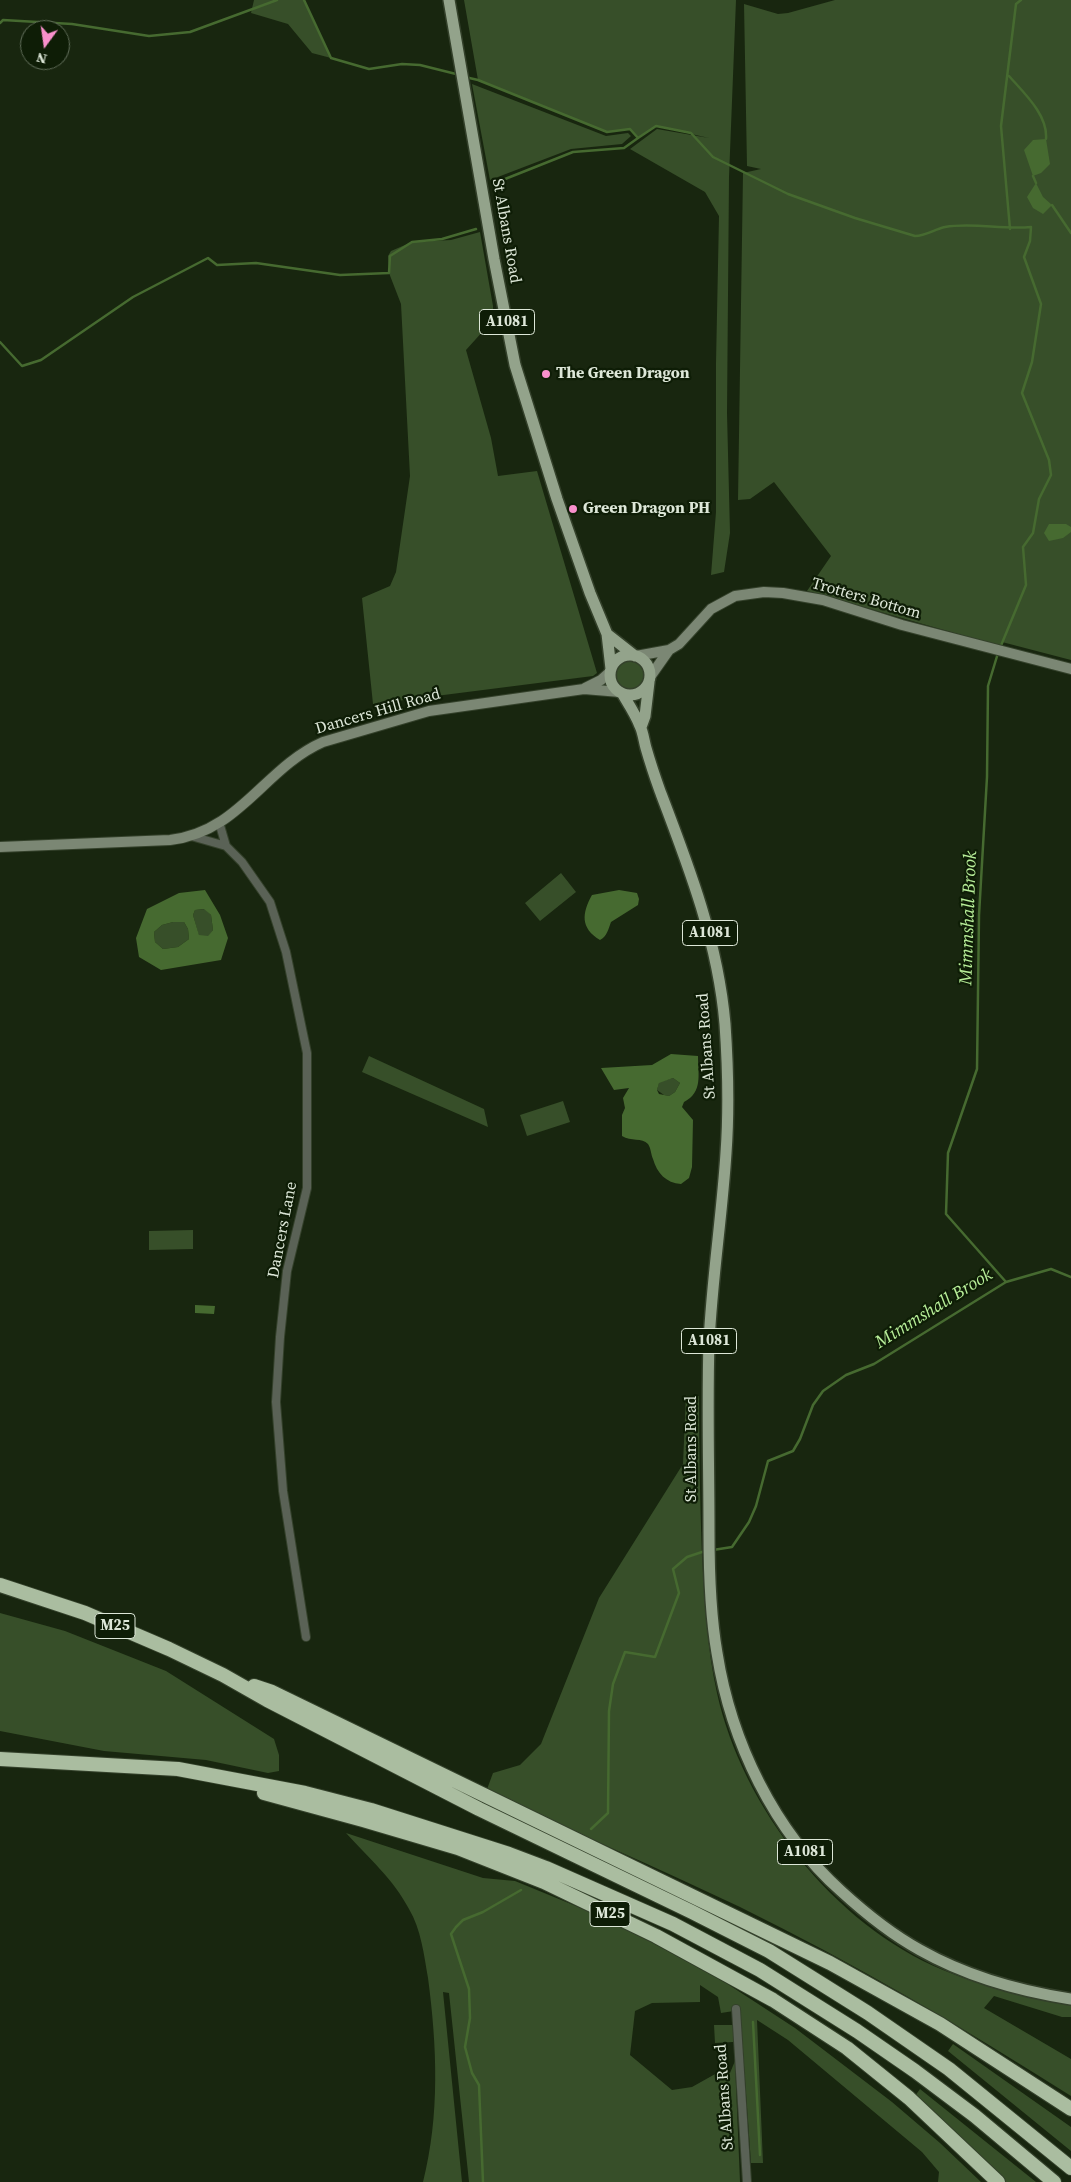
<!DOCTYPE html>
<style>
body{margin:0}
#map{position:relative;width:1071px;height:2182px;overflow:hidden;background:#18260f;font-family:"Source Serif 4",serif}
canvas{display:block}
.north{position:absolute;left:20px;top:20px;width:50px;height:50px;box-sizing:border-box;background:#0e1d06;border:1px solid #616e5a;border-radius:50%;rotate:194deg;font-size:14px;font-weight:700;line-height:20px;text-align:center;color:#dde7d8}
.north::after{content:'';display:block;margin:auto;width:18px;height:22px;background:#f890cc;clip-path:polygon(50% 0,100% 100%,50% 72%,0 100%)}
</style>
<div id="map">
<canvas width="1071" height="2182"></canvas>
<div class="north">N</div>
</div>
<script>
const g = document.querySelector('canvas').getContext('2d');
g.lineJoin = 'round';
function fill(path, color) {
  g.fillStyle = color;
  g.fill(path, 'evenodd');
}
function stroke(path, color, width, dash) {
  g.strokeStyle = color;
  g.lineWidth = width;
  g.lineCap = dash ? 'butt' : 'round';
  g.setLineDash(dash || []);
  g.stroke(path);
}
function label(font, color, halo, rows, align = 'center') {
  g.font = font + ' "Source Serif 4",serif';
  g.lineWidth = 4.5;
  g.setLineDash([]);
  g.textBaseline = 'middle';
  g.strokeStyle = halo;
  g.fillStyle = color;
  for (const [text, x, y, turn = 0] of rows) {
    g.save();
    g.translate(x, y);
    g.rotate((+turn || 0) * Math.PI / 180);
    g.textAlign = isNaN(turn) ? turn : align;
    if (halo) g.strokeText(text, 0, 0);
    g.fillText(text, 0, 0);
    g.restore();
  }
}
fill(new Path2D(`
 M254,0H304L331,58L312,53L288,24L251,13Z
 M464,0H736L729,177L727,413L730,533L724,572L711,575L716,512V363L719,216L705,192L630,149L657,129L709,138L656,126L638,138L630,129L607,132L478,80Z
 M835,0H1071V660L1002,642L1000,646L807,591L831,556L774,482L750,499L738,500L743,173L761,169L747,166L744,4L778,14L788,13Z
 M472,84L606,136L628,133L631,136L622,144L571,149L490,180Z
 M480,232L493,306V320L466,350L491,438L498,476L537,471L597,673L593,676L373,704L362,598L390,586L396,572L410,476L401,304L389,273L388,256L391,251L412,242L451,240Z
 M614 675a15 15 0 1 1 30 0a15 15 0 1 1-30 0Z
 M561,873L576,892L540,921L525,903Z
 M205,909L211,915L213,930L208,937L199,936L193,915L195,910Z
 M173,922H184L188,929L189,939L178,947L163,949L155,942L154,932L162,925Z
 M369,1056L484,1109L488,1127L362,1072Z
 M673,1078L680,1083L675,1092L669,1096L664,1095L657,1090L659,1082Z
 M563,1101L570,1122L527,1136L520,1115Z
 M193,1230V1249L149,1250V1231Z
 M686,1395L699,1396C699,1450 700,1503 702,1557C705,1603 707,1648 717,1693C742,1807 834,1925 943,1970C984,1987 1027,1997 1071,2005V2017H1062L994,1996L984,2008L1071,2059V2096C964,2028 854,1963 740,1907C656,1867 570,1830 486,1792L493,1773L520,1765L541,1744L599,1598L683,1464Z
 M0,1613L65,1631L166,1671L274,1739L279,1755V1771L268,1773L206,1760L104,1751L0,1731Z
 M346,1833L483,1878L515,1881L593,1913L653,1943L726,1983L795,2028L892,2102L940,2143L981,2182H938L939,2172L922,2152L788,2040L757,2020L763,2163H751L740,2010L721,2013L718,1997L700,1985V2002L652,2003L635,2011L630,2055L672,2090L692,2087L717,2073H730L735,2061L740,2182H469L449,1993L443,1992L462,2182H423C440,2115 437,2046 428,1978C424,1955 421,1929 409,1909C394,1880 368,1857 346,1833Z
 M714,2025H733V2042L715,2043Z
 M953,2044L1071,2127V2151L948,2051Z
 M920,2089L1036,2182H1006L915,2096Z`), '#374f29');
fill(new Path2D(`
 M1046,139L1050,164L1041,173L1033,176L1024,150L1033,140Z
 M1036,183L1043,197L1052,205L1043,214L1033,208L1027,197Z
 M1049,524H1066L1071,527V532L1063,538L1049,541L1044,533Z
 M205,890L220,915L228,938L221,960L161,970L139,957L136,938L147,909L179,893ZM204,909L211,915L213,930L208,936L199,935L193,915L195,910ZM173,922H184L188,929L189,939L178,947L163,949L155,942L154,932L162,925Z
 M619,890L637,893L639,899L638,905L611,922C608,930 607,936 600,940C580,928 582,913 592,895Z
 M671,1054L698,1056C698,1075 703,1092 684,1102L682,1107L693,1120L692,1167L689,1178L681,1184C666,1183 657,1173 653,1159C651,1155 651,1148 648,1144C642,1137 631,1142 622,1136V1115L625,1108L623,1098L629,1088L614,1090L601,1068L652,1065ZM673,1078L680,1083L675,1092L669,1096L659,1094L657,1090L659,1083Z
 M195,1305L215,1306L214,1314L195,1313Z`), '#466a30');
stroke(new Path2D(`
 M304,0L331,58L369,69L402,64L420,65L460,75
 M0,23L3,20L72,24L149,36L190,32L277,0
 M1009,76C1024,93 1048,115 1046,139
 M465,77L478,80L607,132L630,129L638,138L656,126L691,133L713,157L788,194L855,218L915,236C926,236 935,229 945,227C973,222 1002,230 1031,227L1030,241L1024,257L1041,304L1032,362L1022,393L1049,460L1051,475L1039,499L1033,533L1023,547L1026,585L1000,648
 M1033,176L1036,183
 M495,183L573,152L624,148L638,138
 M1052,205L1071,233
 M1010,229L1001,126L1016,4L1021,0
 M0,342L22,366L41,360L133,297L208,258L217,265L256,263L340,275L389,273L390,256L412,242L442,239L476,229
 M1006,1282L1051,1269L1071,1277
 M713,1550L732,1547L749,1522L756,1506L768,1461L793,1451L800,1439L813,1405L823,1391L846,1375L874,1364L1006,1282L946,1214L948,1153L977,1069L979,915L987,777L988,686L998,653
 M591,1829L608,1813L609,1711L613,1684L625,1652L655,1657L679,1593L673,1569L687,1557L705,1551
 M753,2022L760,2155
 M483,2182L479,2085L472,2073L465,2047L470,2018L469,1989L451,1934L456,1927L463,1920L483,1912L521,1890`), '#466a30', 2.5);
const street = new Path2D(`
 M219,822L226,846
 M191,836L226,846L242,862L270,902L286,952L307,1053V1188L287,1271L280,1337L276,1402L283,1491L306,1637
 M736,2009L747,2182`);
const secondary = new Path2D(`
 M636,656L669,650
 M650,677L669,650L679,644L711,609L735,596L764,592L783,593L823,600L902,625L1071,669
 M585,688L601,680L610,672
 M0,847L170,840C240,832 264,768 323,742L429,711L584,689L620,692`);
const primary = new Path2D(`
 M449,0L494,259L515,365L557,499L590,593L607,634L611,669
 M607,634L635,656
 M610 675a20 20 0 1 1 40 0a20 20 0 1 1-40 0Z
 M622,693C628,703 636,715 640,726C643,732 644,741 646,748C650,762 655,777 660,791C689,867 718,942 725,1024C728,1067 729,1111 726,1153C722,1216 712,1279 709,1342C707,1406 709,1469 709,1532C709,1573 710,1613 717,1653C731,1742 774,1831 841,1891C865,1913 891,1934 920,1950C966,1976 1019,1991 1071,1999
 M641,727L645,716L649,682`);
const highway = new Path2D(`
 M0,1585L85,1613L169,1649L223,1675L267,1700L479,1809L692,1912L769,1951L868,2013L949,2069L1071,2168
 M254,1686L272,1692L830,1963L940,2024L1071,2109
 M0,1759L178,1769L305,1793L371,1810L509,1854L546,1868L673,1924L760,1970L857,2031L915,2071L975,2116L1054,2182
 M264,1793L363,1820L458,1848L544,1882L656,1936L773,2000L847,2048L909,2098L998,2182`);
stroke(street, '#34412b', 10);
stroke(secondary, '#34412b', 12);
stroke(primary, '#34412b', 14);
stroke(highway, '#34412b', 16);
stroke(street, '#5a6256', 8);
stroke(secondary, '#7b8774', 10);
stroke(primary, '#93a38b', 11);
stroke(highway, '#aabda0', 14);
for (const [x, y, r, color] of [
 [546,374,5,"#f890cc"],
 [573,509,5,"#f890cc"]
]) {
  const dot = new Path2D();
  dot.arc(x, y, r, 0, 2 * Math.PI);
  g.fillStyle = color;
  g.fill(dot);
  stroke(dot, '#0e1d06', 2);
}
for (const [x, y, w] of [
 [507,322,55],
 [710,933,55],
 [709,1341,55],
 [115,1626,40],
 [805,1852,55],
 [610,1914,40]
]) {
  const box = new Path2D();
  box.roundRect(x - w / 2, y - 12.5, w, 25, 4);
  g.fillStyle = '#0e1d06';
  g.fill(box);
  stroke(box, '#dde7d8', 1);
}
label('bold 15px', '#dde7d8', null, [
 ["A1081",507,322],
 ["A1081",710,933],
 ["A1081",709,1341],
 ["M25",115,1626],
 ["A1081",805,1852],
 ["M25",610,1914]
]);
label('16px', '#dde7d8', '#0e1d06', [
 ["St Albans Road",506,231,80],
 ["Trotters Bottom",866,599,16],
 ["Dancers Hill Road",378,712,-16],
 ["St Albans Road",707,1046,-94],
 ["Dancers Lane",283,1230,-79],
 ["St Albans Road",692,1449,-90],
 ["St Albans Road",725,2097,-94]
]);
label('bold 16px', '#dde7d8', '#0e1d06', [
 ["The Green Dragon",556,374],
 ["Green Dragon PH",583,509]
], 'left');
label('italic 18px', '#b8ef99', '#0e1d06', [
 ["Mimmshall Brook",969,918,-88],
 ["Mimmshall Brook",934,1309,-32]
]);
</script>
